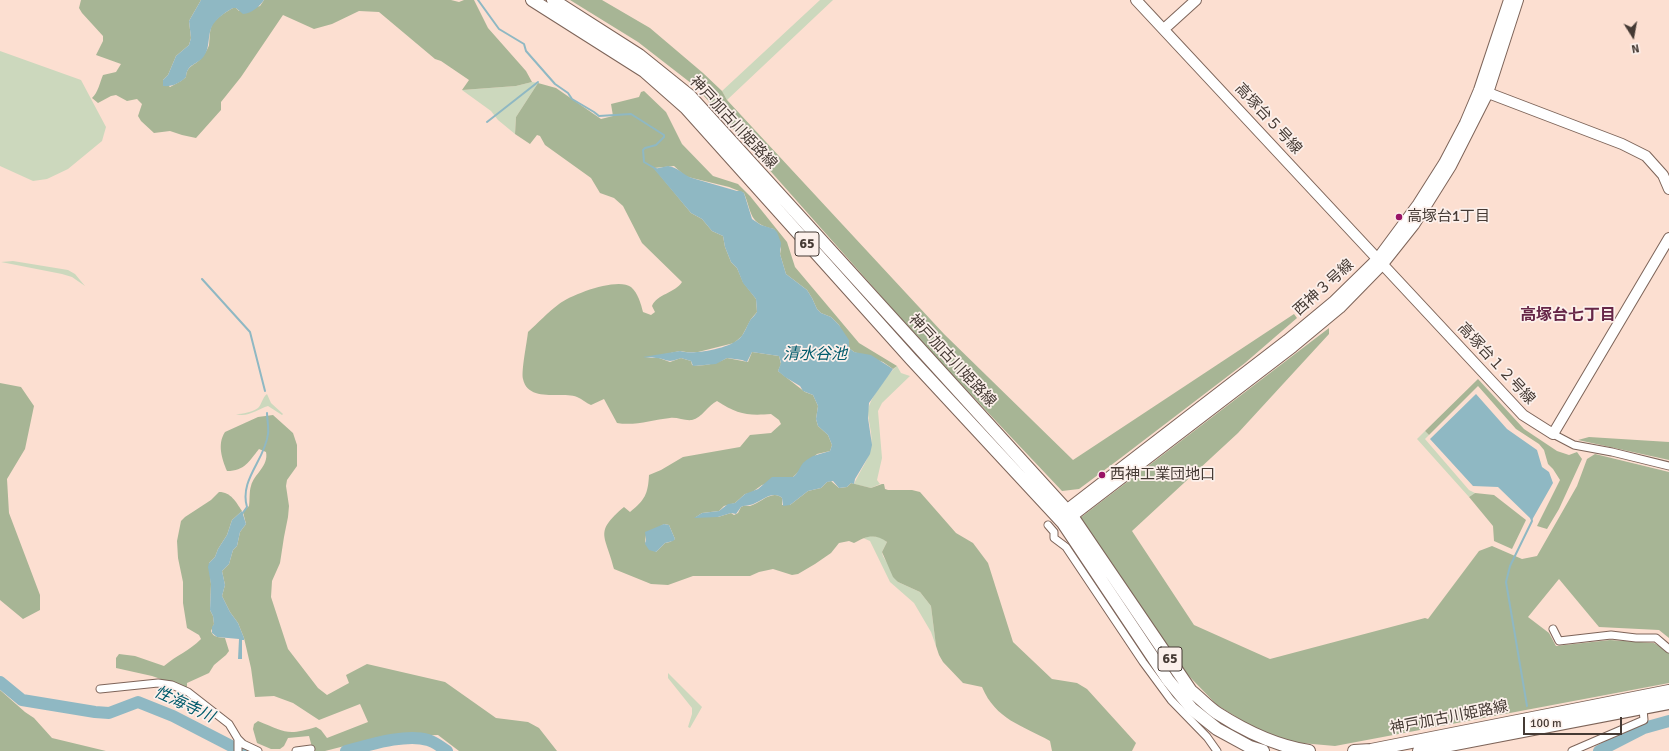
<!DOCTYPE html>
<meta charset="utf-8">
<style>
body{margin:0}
#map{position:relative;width:1669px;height:751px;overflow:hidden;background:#fcdfd1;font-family:Signika,sans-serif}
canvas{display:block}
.north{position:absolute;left:1613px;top:16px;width:40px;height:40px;-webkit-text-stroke:3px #fcf0eb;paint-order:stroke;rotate:169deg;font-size:11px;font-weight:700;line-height:16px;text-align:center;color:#453a34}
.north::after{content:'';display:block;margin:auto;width:14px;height:18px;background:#453a34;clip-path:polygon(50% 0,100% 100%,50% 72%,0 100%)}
.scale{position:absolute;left:1523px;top:717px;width:99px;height:18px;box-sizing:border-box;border:2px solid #453a34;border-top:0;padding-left:5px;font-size:12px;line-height:14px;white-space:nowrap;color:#453a34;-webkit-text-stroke:3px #fcf0eb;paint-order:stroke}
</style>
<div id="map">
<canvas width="1669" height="751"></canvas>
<div class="north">N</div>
<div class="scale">100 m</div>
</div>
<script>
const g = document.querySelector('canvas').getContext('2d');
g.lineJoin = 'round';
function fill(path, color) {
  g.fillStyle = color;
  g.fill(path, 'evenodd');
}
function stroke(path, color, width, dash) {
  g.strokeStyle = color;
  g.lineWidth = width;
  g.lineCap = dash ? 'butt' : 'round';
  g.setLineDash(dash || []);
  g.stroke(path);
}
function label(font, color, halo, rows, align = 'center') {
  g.font = font + ' Signika,"Noto Sans JP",sans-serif';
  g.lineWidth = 3.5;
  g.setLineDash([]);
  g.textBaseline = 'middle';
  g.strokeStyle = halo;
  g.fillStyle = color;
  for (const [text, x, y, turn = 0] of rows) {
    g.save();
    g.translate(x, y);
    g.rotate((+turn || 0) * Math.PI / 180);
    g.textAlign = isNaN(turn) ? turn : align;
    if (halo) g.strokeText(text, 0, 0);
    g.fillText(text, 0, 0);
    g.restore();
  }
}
fill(new Path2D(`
 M820,0H833L727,100L722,91Z
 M0,51L81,80L106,127L102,141L68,169L47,179L33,181L0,166Z
 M532,82L538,83L516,117L515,134L498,120L491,111L462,90L516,86Z
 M13,261L68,270L75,274L85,286L72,277L62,274L1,262Z
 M897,366L901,373L910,376L882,403L878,411L882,458L877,480L880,484L871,488L854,484C859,472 870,458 871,445C873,434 868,422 868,411C868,401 889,372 897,366Z
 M267,394L271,403L283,414L282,415L268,406C258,409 247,418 236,414C243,414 252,412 258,408C262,404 262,398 267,394Z
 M1425,431L1429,435L1425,439L1469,490L1475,493L1469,497L1417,439Z
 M871,536L880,537L887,542L882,552L883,556L898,582L920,592L931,606L936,646L931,632L914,603L890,582L870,541L863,538Z
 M668,673L702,707L690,728L688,727L692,714V708L668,678Z`), '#ccd8bd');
fill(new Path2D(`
 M81,0H201L189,21L191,38L189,45L176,56L168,75L163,80L170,87L181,81L186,77C187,64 196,66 201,58C204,55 208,49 209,45C210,37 209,30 213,23C217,18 227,11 233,8H236L239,11L260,6L264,0H451L459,2L464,0H474L488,28L526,71L532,82L516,86L462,90L469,80L441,61L435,59L379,12L359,11L332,24L314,29L283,15L241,77L221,102V110L196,138L182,135L170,131L154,133L141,121L138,116L142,104L137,99L127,101L116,95L111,96L98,103L92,98C98,93 100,82 103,75L116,72L121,64L96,55L103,41V36L82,13L79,8Z
 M570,0H602L650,28L703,73L722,91L727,100L944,334L1073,460L1294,314L1297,318L1245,363L1118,460L1079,489L1062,491L928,349L696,87L638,42Z
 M538,83L556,88L601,119L613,116L611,104L639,97L641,92L644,91L666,112L682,144L713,176L738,184L750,196L787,242L795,267L859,343L897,366L893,369L883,362L854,352L849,348L839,325L831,317L821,313L817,309L812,298L807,290L786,274L780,254L781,249L774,229C749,224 752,213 744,193L729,187L692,178L685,176L674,166L654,168L691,213L702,219L712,231L723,236L725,247L731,262L737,268L743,282L756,299L757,312L751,319L742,336L734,343L698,352H686L680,351L646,358H659L670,362L681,358L691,361L692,365C703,367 718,363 727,358L748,362L752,352L779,356L781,364L778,371L805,392L813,395L818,406L816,419L818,426L828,435L832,445L830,451L817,454L793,477L762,485L751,493L745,494L735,503L724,506L719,511L702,513L696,517H718L731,513L734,515L738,513L741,507C744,505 747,506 750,506C761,503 772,489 782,498V505H790L808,491L821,488L827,482L831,481L839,488L847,487L851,483L871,488L882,484H884L885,489L888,490H912L920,492L956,533L973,543L988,563L1013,642L1052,679L1077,683L1087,689L1136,743L1132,751H1052L1050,741C1022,725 996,720 982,687L963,683L943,662L939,655L936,646L931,606L920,592L898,582L893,577L882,552L887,542C875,533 866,536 854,543L849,541L839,543L831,553L815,564L798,574L792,575L773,569L759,572L750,576H693L668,585L651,584L614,569C606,535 593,533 624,507L630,512C645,500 648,494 649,475L661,470L683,457L740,447L750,435L771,433L781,424L779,420L771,414C747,416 737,414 717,401C708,405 702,418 692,420C685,421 677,417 670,418C652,420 635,426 617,423L604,399L591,405C586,403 582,399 577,397C562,391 528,403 523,379C521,371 527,342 528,332C538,323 548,312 559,304C572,294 618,277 631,287C638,293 641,304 643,312L651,315L655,312L652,306C657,294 675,293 682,282L642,243L623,206L614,198L600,193L591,178L545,145L540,136L537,135L530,144L515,134L516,117ZM664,524L669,525L675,539L670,542L665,543L656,552L645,542L646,535Z
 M1329,328V334L1238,433L1132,531L1194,625L1270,659L1425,618L1428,619L1479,551L1492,546L1522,559L1537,556L1577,486L1587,459L1595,454L1669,472V638L1659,630L1599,627L1559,579L1528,617L1549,633L1556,646L1610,640L1654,643L1669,652V683L1335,746L1290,742L1251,726L1217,705L1186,673L1080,518Z
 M1478,379L1524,429L1557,451L1569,455L1577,452L1582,459L1559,509L1547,529L1537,526L1560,480L1553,469L1548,464L1544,450L1539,444L1516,429L1478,386L1429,435L1425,431Z
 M0,383L21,387L34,406L25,449L7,479L9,513L40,595V610L23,619L0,600Z
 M273,415L293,433L297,445V466L287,480L286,486L289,506L288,517L284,537L280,563L272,581L271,597L288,649L318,688L327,695L349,683L346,675L367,664L445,682L496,718L528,722L539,728L557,751H459L438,735L384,736L325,751H313L309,736L288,738L284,746L280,749H271L257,743L253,729L254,724L258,721C285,732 287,736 316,727L321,730L327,738L368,722L360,704L319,720L293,703L274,696L255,697L251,668L244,638L238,623L230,612L222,596L225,585L222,571L229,564L233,550L237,546L240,532L246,524L243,512L249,506C250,500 249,492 251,486C254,474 269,466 266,452L259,449C249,461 245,471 227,471C222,459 217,444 225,432L258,417Z
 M1589,437L1669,442V460L1578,440Z
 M219,492C231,492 236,502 242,511L232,520L227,535L218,549L215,557L209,563L211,584L210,610L213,616L214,624L211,631C213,638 220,637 225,638L229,651L226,655L214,665L209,673L187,683V688L152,676L116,668V658L119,654L135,656L164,666C177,655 189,651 201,639L199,635L187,628L183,603V582L178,558L177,541L181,521L185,517L211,500Z
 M1475,493L1494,495L1526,520L1512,549L1494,541L1493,526L1469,497Z
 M0,690L25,712L34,718L52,738L106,751H0Z`), '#a7b595');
fill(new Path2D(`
 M201,0H264C259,7 252,13 243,14L236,8H233C224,13 212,21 210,32C208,41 209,49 204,56C198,65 187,63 186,77C180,83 172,87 163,86V80L168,75L176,56L189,45L191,38L189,21Z
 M668,166C678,167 683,175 692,178L737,191H741L744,193L752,219L761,225L774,229L777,232L781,243L780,254L786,274L807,290L812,298L817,309L821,313L831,317L839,325L849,340V348L854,352L871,355L893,369L869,403L868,418L872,445L870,454L855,479L854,484L851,483L847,487L839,488L833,481L827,482L821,488L808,491L790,505L783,506L782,498C772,489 760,503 750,505C747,506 744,505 741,507L736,514L731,513L718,517L694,518L702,513L719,511L728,504L735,503L745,494L758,489L772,477H793C798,474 799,468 803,463C813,454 818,455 830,451L832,445L828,435L818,426L816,419L818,406L813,395L803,391L800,386L785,377L778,371L781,363L779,356L752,352L747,362L742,360L727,358L716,364L693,366L691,361L681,358C666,364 669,359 656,358C651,357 647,358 643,357L680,351C693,355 729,349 740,338C745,333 747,325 751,319C753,317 755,315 757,312L756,299L743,283L737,268L731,262L725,247L723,236L712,231L702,219L691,213L654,169Z
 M1476,394L1507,429L1537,450L1542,467L1549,472L1553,483L1532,520L1498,487L1473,486L1430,439Z
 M242,511L246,524L240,532L237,546L233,550L229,564L222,571L225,585L222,596L230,612L238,623L244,638V640H242V659H238L239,639L217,637L212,633V627L214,624L213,616L210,610L211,584L208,567L209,563L215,557L218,549L227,535L232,520Z
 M664,524L669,525L675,539L673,541L665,543L656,552L649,550L645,544L646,539L645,532Z`), '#8fb8c3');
stroke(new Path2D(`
 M478,0L499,29L524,44L526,51L555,84L568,93L572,99L594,112L599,116L631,114L664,135V137L656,145L645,148L643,150L644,162L656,169
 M487,122L538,82
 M202,279L250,332L265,391
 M242,514L247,507C239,480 265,460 268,434C269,427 267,420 267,413
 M1527,706L1506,582L1510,566L1532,521L1531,517`), '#8fb8c3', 2);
stroke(new Path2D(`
 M0,682L22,700L95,712L109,713L138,702L173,716L241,751
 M346,751C369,745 406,733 428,740C435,742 441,747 447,751
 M1599,751L1644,728L1669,721`), '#8fb8c3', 12);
const street = new Path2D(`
 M1553,434L1574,445L1612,452L1669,466
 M1048,525L1054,532V538L1066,547L1143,662L1171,700L1207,737L1217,751
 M1553,629L1559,641L1611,635L1636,638H1656L1669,649
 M100,689L158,683L172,685L188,692L229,724L238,739L243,744L258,751
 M238,751V739
 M296,751L311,749
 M1572,751L1644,720L1643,709`);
const secondary = new Path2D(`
 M1136,0L1523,415L1553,434L1669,238
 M1164,29L1196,0
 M1483,91L1622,144L1646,156L1663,175L1669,189
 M1061,514L1287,340L1334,301L1378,258L1418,204L1444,163L1465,123L1479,90L1509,0
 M1066,521L1293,347L1340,308L1383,264L1414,225L1451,166L1488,93L1518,0`);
const primary = new Path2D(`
 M532,0L644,71L686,108L911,359L1063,523L1168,680L1192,709L1217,729L1250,747L1263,751
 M553,0L639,55L690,96L1072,516L1191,691C1200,698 1208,707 1217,713C1245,731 1276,746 1309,751
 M1354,751L1371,750L1669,691
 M1419,751L1669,703`);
stroke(street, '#7d6459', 9);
stroke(secondary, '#7d6459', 12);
stroke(primary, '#7d6459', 14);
stroke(street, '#fff', 7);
stroke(secondary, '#fff', 10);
stroke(primary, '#fff', 12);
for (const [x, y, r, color] of [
 [1399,217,4,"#9a1366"],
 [1102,475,4,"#9a1366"]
]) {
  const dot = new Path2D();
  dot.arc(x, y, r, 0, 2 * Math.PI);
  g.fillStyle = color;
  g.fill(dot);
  stroke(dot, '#fcf0eb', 1.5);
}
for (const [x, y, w] of [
 [807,244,24],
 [1170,659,24]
]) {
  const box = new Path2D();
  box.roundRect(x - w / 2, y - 12, w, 24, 3);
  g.fillStyle = '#fcf0eb';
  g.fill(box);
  stroke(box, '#453a34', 1);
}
label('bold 14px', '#453a34', null, [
 ["65",807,244],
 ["65",1170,659]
]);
label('15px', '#453a34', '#fcf0eb', [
 ["高塚台５号線",1268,119,47],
 ["神戸加古川姫路線",733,123,47],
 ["西神３号線",1324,288,-42],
 ["神戸加古川姫路線",952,361,47],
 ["高塚台１２号線",1496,364,47],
 ["神戸加古川姫路線",1449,718,-11]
]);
label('15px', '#453a34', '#fcf0eb', [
 ["高塚台1丁目",1407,217],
 ["西神工業団地口",1110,475]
], 'left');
label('bold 16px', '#652547', '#fcf0eb', [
 ["高塚台七丁目",1568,316]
]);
label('italic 16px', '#015b6c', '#fcf0eb', [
 ["清水谷池",815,355],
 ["性海寺川",184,705,25]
]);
</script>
